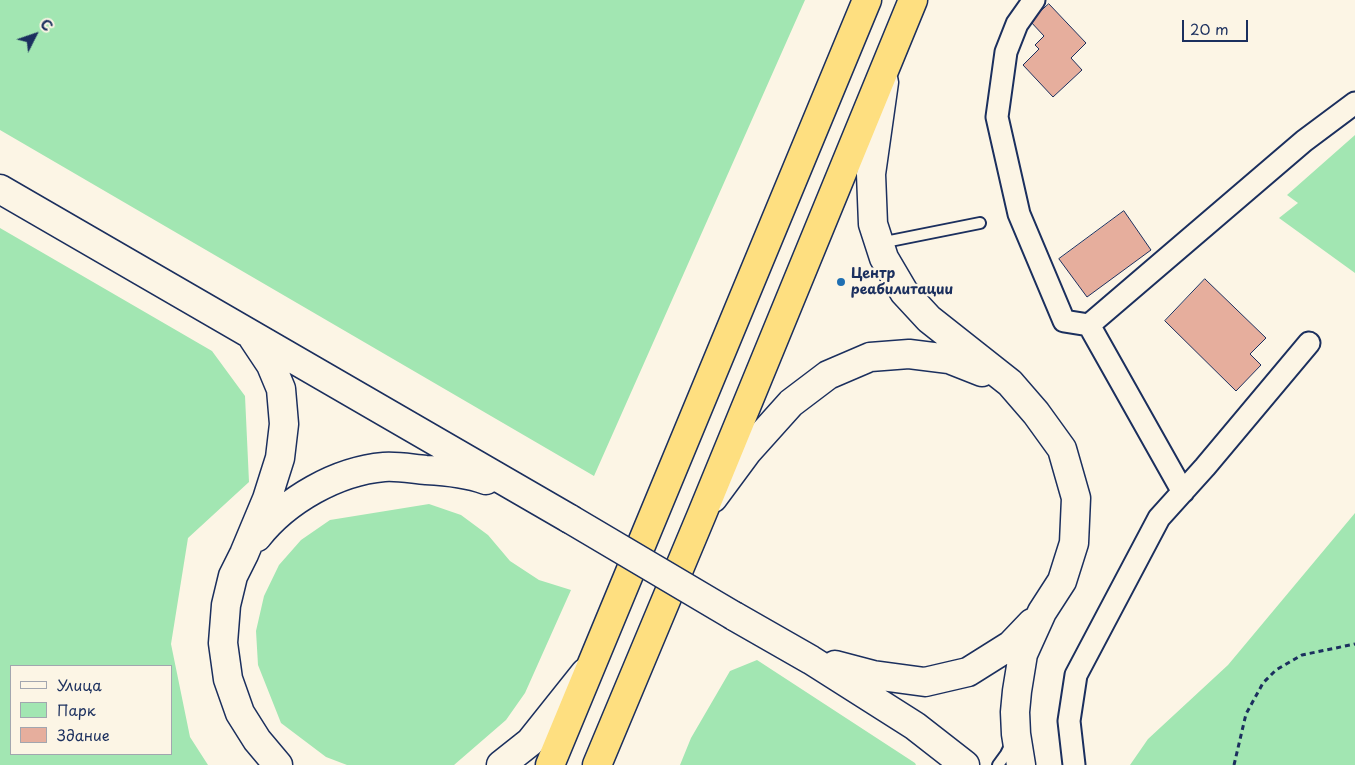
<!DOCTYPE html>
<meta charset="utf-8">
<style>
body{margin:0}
#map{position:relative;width:1355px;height:765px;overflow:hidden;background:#fcf5e5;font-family:"Playpen Sans",sans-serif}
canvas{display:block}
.legend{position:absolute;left:10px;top:665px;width:162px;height:90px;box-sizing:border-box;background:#fcf5e5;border:1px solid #a2a6af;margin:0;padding:6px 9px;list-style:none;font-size:15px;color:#1b2f5e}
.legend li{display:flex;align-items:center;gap:10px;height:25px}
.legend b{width:25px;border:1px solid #a2a6af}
.north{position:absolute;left:10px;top:10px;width:50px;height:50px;-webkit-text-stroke:4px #fcf5e5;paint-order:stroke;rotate:49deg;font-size:14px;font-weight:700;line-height:20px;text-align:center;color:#1b2f5e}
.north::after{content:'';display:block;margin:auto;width:18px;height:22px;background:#1b2f5e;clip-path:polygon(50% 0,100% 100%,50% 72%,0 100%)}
.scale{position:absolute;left:1182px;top:20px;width:66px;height:22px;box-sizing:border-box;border:2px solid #1b2f5e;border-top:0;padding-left:6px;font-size:15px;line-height:18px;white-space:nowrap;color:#1b2f5e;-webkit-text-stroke:4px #fcf5e5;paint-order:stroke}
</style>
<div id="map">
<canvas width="1355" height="765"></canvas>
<ul class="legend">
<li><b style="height:6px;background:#fcf5e5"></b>Улица</li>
<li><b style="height:14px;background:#a2e6b2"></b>Парк</li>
<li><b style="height:14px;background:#e6ae9d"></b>Здание</li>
</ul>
<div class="north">С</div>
<div class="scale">20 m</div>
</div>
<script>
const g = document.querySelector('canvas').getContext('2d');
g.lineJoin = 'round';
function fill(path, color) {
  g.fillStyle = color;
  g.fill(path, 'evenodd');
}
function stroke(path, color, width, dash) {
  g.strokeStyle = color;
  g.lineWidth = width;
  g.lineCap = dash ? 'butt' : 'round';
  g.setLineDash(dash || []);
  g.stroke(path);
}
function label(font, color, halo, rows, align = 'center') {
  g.font = font + ' "Playpen Sans",sans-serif';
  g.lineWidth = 5;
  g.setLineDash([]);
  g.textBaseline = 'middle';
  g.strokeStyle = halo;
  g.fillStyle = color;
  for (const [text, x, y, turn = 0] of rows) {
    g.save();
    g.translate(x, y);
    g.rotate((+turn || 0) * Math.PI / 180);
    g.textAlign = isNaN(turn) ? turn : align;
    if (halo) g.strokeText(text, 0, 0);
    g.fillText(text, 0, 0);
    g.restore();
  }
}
fill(new Path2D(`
 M0,0H805L594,476L0,130Z
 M1355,135V273L1279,218L1298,203L1287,195Z
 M0,228L212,351L245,396L249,482L188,538L171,644L190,737L208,765H0ZM11,666H171V754H11Z
 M429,504L461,515L488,535L510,561L539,580L571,590L525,693L506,720L454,765H347L326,757L281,723L258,665L256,631L264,596L279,565L301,540L330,520Z
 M1355,513V765H1130L1148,739L1228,665Z
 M757,660L915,763L916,765H680L691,738L730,671Z`), '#a2e6b2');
const building = new Path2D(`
 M1049,4L1086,43L1071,58L1082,70L1053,97L1023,65L1039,49L1035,45L1044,36L1030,21Z
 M1124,211L1151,250L1087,297L1059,259Z
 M1205,279L1266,338L1250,354L1261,365L1236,391L1165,321Z`);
fill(building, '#e6ae9d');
stroke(building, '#1b2f5e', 1);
const lane = new Path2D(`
 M880,243L980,223
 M998,765L1006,754L1011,744`);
const street = new Path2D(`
 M1034,0L1017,24L1006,52L997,117L1019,214L1064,321L1089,325
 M1183,492L1089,325L1304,141L1355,103
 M1074,765L1069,721L1076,675L1159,518L1205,467L1309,343`);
const secondary = new Path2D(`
 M884,82L871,174L873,224L884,258L904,292L929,319L1010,383L1036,413L1062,449L1076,498L1074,543L1062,581L1042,612L1023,654L1017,691L1015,712L1016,734L1021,765
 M0,189L570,519
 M253,338L271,365L281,389L284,424L280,458L267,499L244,554L233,576L226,605L223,643L228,679L240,713L257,740L278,765
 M713,498L747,452L791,403L828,375L870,357L909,354L949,359L982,372
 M257,537C286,500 337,471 384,467C398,466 413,469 426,470C446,471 467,473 486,480
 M734,616L811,660L915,726L965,765
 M835,665L873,675L925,682L968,672L1011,645L1032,623
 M501,765L530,742L585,673`);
const highway = new Path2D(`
 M550,765L867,0
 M597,765L702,514L913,0`);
stroke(lane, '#1b2f5e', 14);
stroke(street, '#1b2f5e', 25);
stroke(secondary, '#1b2f5e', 31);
stroke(highway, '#1b2f5e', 31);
stroke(new Path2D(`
 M1234,765L1246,714L1263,683L1276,670L1302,655L1355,644`), '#1b2f5e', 3, [5, 4]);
stroke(lane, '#fcf5e5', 10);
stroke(street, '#fcf5e5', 21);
stroke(secondary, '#fcf5e5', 28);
stroke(highway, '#fedf80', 28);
const secondaryBridge = new Path2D(`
 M570,519L734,616`);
stroke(secondaryBridge, '#1b2f5e', 31, []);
stroke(secondaryBridge, '#fcf5e5', 28);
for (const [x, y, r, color] of [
 [841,282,5,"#1f6fb2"]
]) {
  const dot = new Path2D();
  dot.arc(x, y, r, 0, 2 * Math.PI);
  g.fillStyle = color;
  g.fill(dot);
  stroke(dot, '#fcf5e5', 2);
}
label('bold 14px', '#1b2f5e', '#fcf5e5', [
 ["Центр",851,274],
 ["реабилитации",851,290]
], 'left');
</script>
